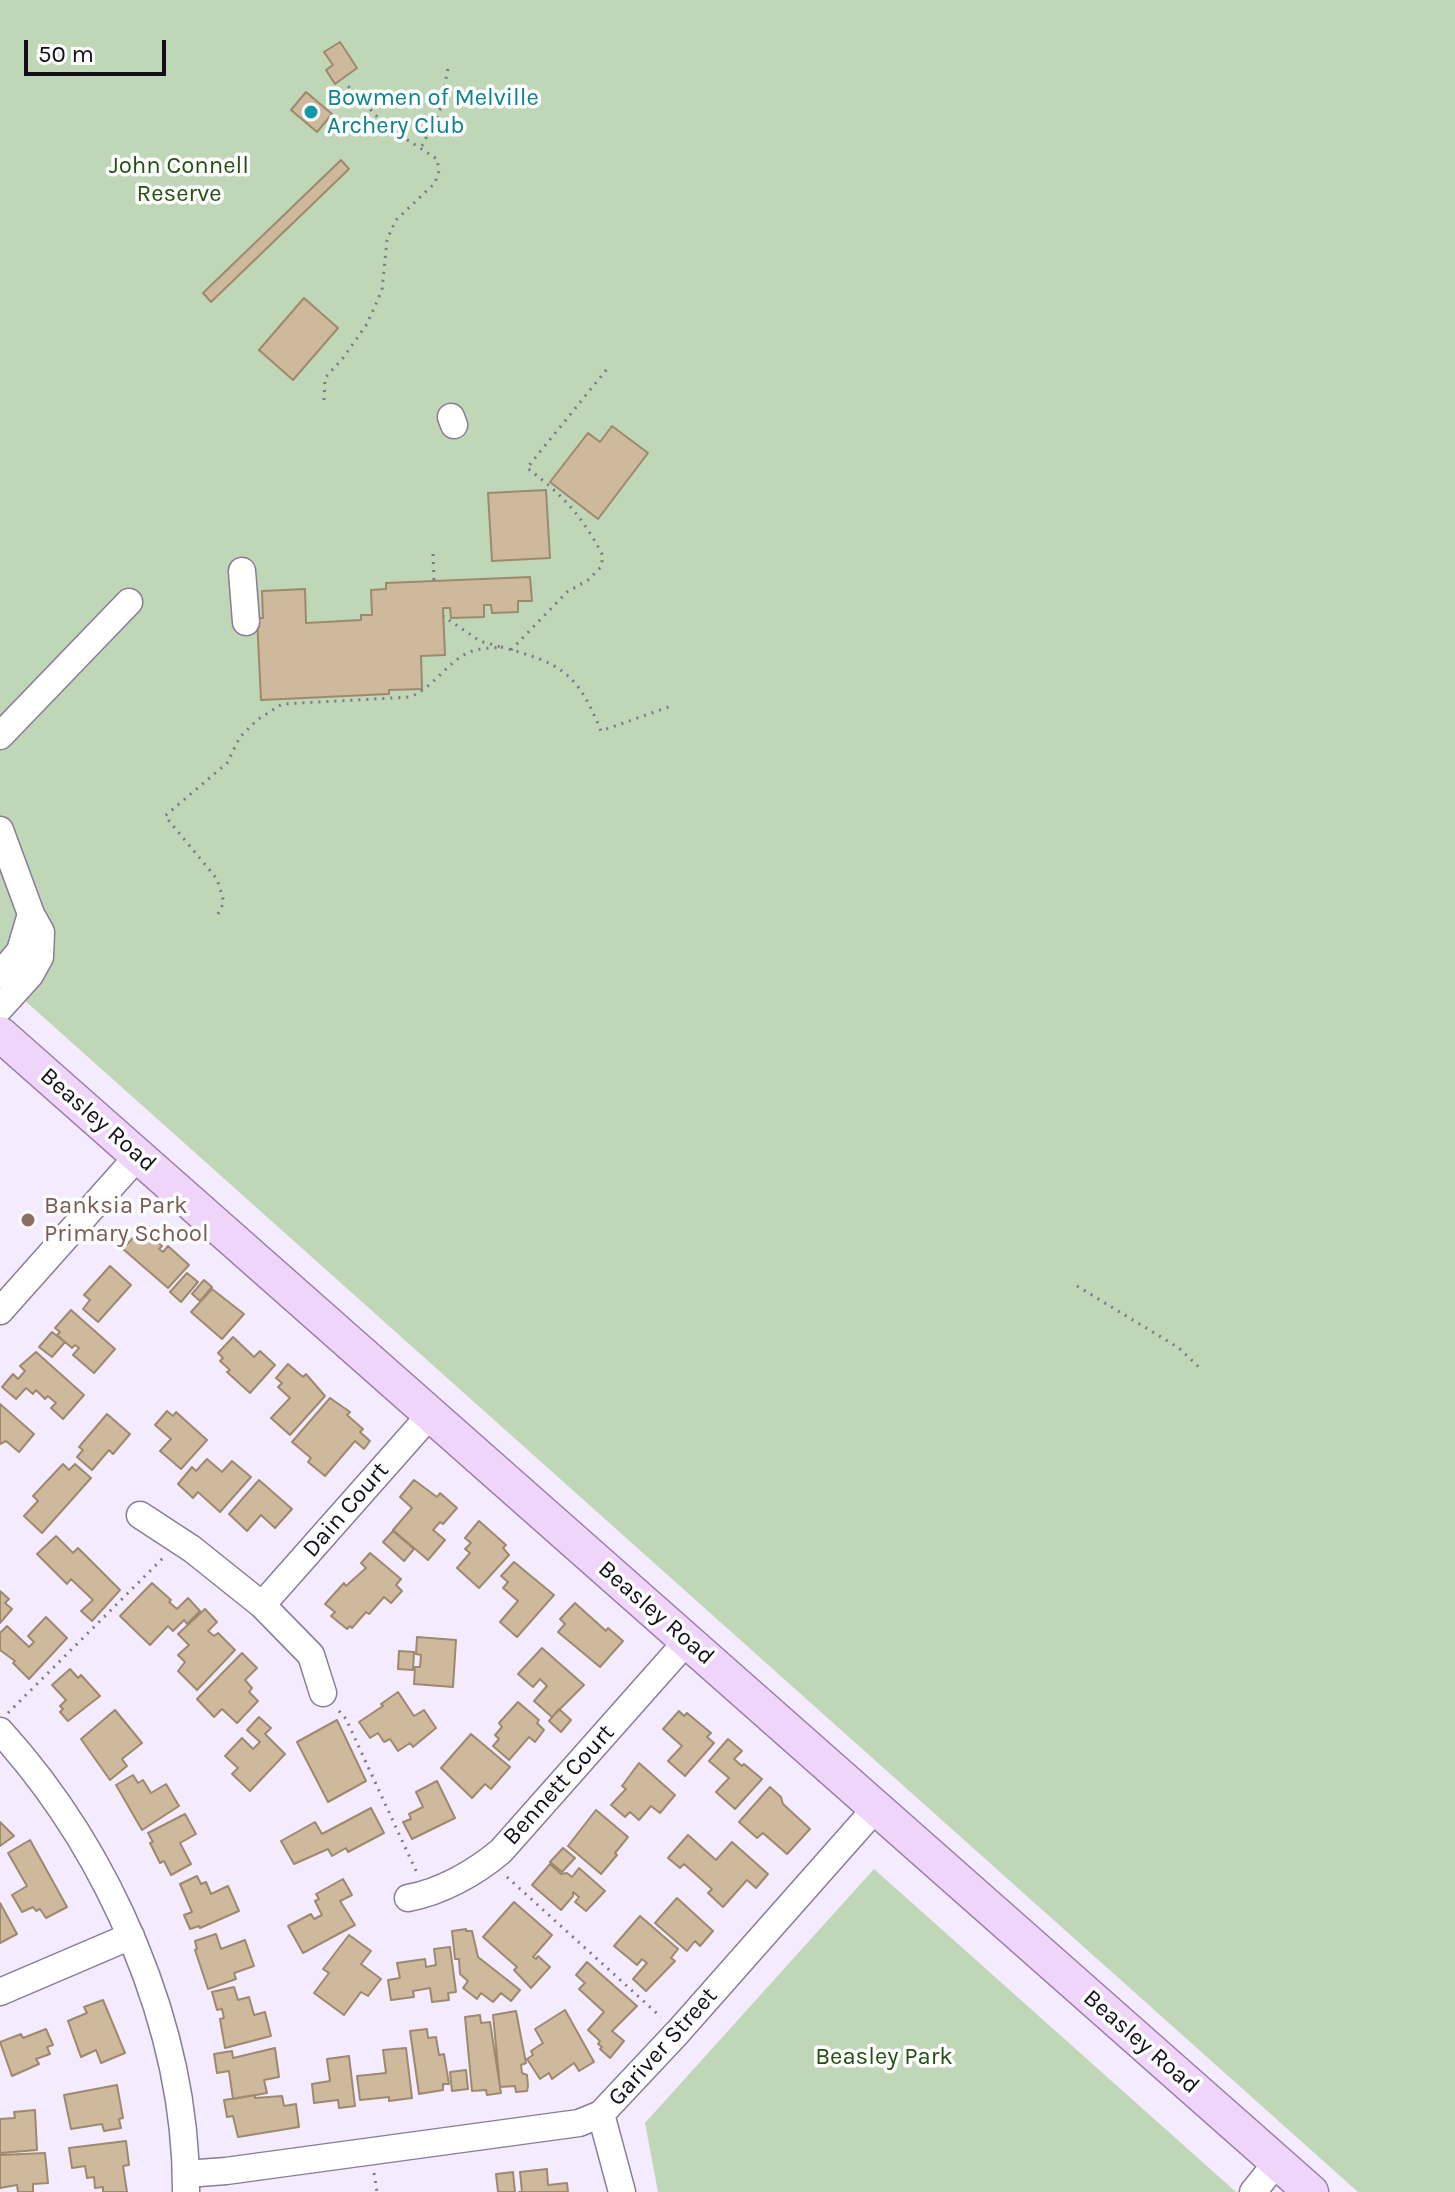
<!DOCTYPE html>
<style>
body{margin:0}
#map{position:relative;width:1455px;height:2192px;overflow:hidden;background:#f4ebff;font-family:Karla,sans-serif}
canvas{display:block}
.scale{position:absolute;left:24px;top:40px;width:142px;height:36px;box-sizing:border-box;border:4px solid #130e19;border-top:0;padding-left:10px;font-size:24px;line-height:28px;white-space:nowrap;color:#130e19;-webkit-text-stroke:6px #fdfdfd;paint-order:stroke}
</style>
<div id="map">
<canvas width="1455" height="2192"></canvas>
<div class="scale">50 m</div>
</div>
<script>
const g = document.querySelector('canvas').getContext('2d');
g.lineJoin = 'round';
function fill(path, color) {
  g.fillStyle = color;
  g.fill(path, 'evenodd');
}
function stroke(path, color, width, dash) {
  g.strokeStyle = color;
  g.lineWidth = width;
  g.lineCap = dash ? 'butt' : 'round';
  g.setLineDash(dash || []);
  g.stroke(path);
}
function label(font, color, halo, rows, align = 'center') {
  g.font = font + ' Karla,sans-serif';
  g.lineWidth = 7;
  g.setLineDash([]);
  g.textBaseline = 'middle';
  g.strokeStyle = halo;
  g.fillStyle = color;
  for (const [text, x, y, turn = 0] of rows) {
    g.save();
    g.translate(x, y);
    g.rotate((+turn || 0) * Math.PI / 180);
    g.textAlign = isNaN(turn) ? turn : align;
    if (halo) g.strokeText(text, 0, 0);
    g.fillText(text, 0, 0);
    g.restore();
  }
}
fill(new Path2D(`
 M0,0H1455V2192H1358L13,990L0,972Z
 M874,1869L1236,2192H658L645,2123Z`), '#bfd7b6');
const building = new Path2D(`
 M340,42L357,68L335,84L326,70L333,65L324,52Z
 M306,92L332,114L317,132L291,110Z
 M341,160L349,169L211,302L203,293Z
 M304,298L338,328L293,380L259,350Z
 M612,426L648,453L598,519L550,482L588,433L600,442Z
 M546,490L550,558L492,561L488,493Z
 M530,577L532,601H518V612L492,613L491,605H484V617L451,618L450,608H443L445,655L421,656L422,689L389,690V694L261,700L257,618H263L262,591L305,589L306,623L361,620V615H372L371,590L386,589V583Z
 M139,1231L145,1236L147,1233L162,1246L159,1249L163,1252L168,1246L189,1265L168,1288L123,1249Z
 M110,1266L131,1285L98,1322L83,1309L90,1300L84,1295Z
 M187,1273L198,1282L181,1302L170,1292Z
 M204,1280L212,1287L200,1301L192,1294Z
 M212,1289L244,1314L222,1339L191,1312Z
 M71,1310L115,1349L94,1373L73,1355L79,1348L75,1345L72,1348L57,1335L60,1332L55,1328Z
 M52,1332L65,1342L52,1357L39,1347Z
 M233,1337L254,1357L260,1351L275,1365L250,1393L227,1372L230,1370L220,1361L223,1358L218,1353Z
 M36,1352L84,1395L63,1419L51,1408L56,1403L48,1396L45,1399L36,1390L33,1394L26,1388L16,1399L2,1387L13,1374L18,1379L25,1371L20,1366Z
 M288,1364L303,1377L306,1374L325,1396L290,1435L271,1418L290,1398L278,1387L282,1383L276,1378Z
 M330,1398L350,1412L347,1415L363,1429L360,1432L370,1441L364,1449L355,1441L325,1476L308,1462L311,1458L292,1442Z
 M0,1404L34,1434L19,1452L6,1441L0,1444Z
 M167,1411L173,1416L176,1412L207,1440L181,1469L160,1451L171,1439L155,1425Z
 M107,1414L130,1434L113,1454L109,1450L92,1470L77,1457L83,1450L79,1447Z
 M207,1459L222,1472L232,1461L251,1477L220,1512L198,1492L193,1498L178,1484L192,1467L196,1471Z
 M63,1464L69,1470L75,1464L91,1478L42,1533L24,1516L38,1501L33,1496Z
 M259,1480L292,1509L275,1528L261,1515L247,1531L229,1514Z
 M414,1480L437,1497L440,1493L457,1508L443,1524L440,1522L433,1530L445,1540L428,1560L393,1530L412,1508L400,1497Z
 M479,1521L506,1545L503,1548L509,1555L479,1588L457,1568L470,1553L465,1549L471,1543L465,1538Z
 M393,1531L414,1549L404,1561L383,1542Z
 M56,1536L73,1553L78,1548L120,1590L92,1621L81,1611L93,1600L71,1579L67,1584L37,1554Z
 M370,1553L401,1579L396,1585L402,1591L391,1603L384,1597L369,1614L366,1612L352,1628L350,1626L347,1629L331,1616L335,1612L325,1604L344,1583L346,1586L366,1568L361,1563Z
 M514,1562L554,1595L517,1637L500,1622L518,1601L503,1588L508,1582L501,1576Z
 M152,1583L171,1600L169,1602L177,1609L188,1598L200,1611L187,1624L184,1620L173,1631L168,1626L150,1645L120,1616Z
 M0,1591L9,1599L5,1603L12,1609L0,1623Z
 M575,1603L606,1631L608,1628L623,1641L600,1667L558,1632L565,1624L560,1619Z
 M205,1609L217,1622L208,1631L214,1636L218,1633L235,1650L197,1690L178,1671L185,1662L178,1655L189,1645L178,1634Z
 M46,1617L67,1638L29,1679L13,1663L15,1661L0,1650V1633L7,1626L29,1647L34,1642L28,1636Z
 M417,1637L456,1640L453,1687L414,1684L415,1667H420L421,1655L416,1654Z
 M542,1648L584,1685L552,1717L534,1701L547,1686L540,1679L533,1687L518,1674Z
 M399,1651L414,1652L413,1670L398,1669Z
 M242,1653L257,1668L245,1680L252,1688L249,1692L258,1701L237,1723L222,1709L214,1717L197,1699Z
 M70,1669L78,1678L81,1675L100,1696L68,1721L60,1712L63,1709L60,1706L66,1700L52,1685Z
 M398,1692L414,1716L424,1710L436,1728L413,1747L410,1743L398,1751L390,1739L384,1742L378,1733L370,1738L359,1722L383,1706L381,1704Z
 M518,1702L539,1720L537,1723L544,1730L535,1742L529,1737L509,1760L493,1746L499,1739L495,1735L502,1727L499,1723Z
 M559,1709L571,1720L561,1732L549,1721Z
 M115,1710L142,1743L122,1759L127,1766L110,1780L81,1739Z
 M679,1711L684,1716L687,1713L711,1733L707,1737L714,1743L685,1776L668,1761L682,1746L663,1729Z
 M259,1717L271,1728L265,1734L285,1754L250,1791L232,1774L238,1768L225,1756L242,1738L253,1749L260,1742L247,1730Z
 M337,1720L366,1781L328,1802L297,1742Z
 M471,1734L510,1767L491,1789L485,1784L472,1798L441,1768Z
 M728,1739L742,1751L734,1759L742,1766L744,1764L762,1779L735,1809L716,1792L729,1778L709,1761Z
 M639,1763L675,1795L660,1813L651,1806L639,1820L630,1812L625,1817L611,1805L626,1789L622,1786Z
 M133,1775L138,1783L143,1780L151,1793L166,1784L179,1806L142,1830L116,1785Z
 M437,1781L455,1818L412,1839L403,1822L411,1819L409,1814L423,1807L416,1792Z
 M770,1787L781,1797L783,1804L810,1829L787,1854L763,1833L757,1838L739,1822Z
 M371,1808L384,1833L348,1852L346,1848L332,1856L328,1849L294,1864L281,1841L315,1822L322,1834Z
 M596,1810L628,1837L615,1853L617,1855L601,1874L568,1846Z
 M185,1814L196,1834L180,1843L191,1864L171,1875L164,1861L160,1863L150,1843L153,1842L148,1833Z
 M0,1822L14,1836L0,1846Z
 M688,1835L716,1860L732,1842L768,1874L756,1888L747,1880L723,1907L708,1893L712,1889L684,1864L680,1868L668,1858Z
 M30,1840L67,1907L46,1918L40,1909L36,1911L33,1907L22,1912L12,1895L27,1886L8,1853Z
 M563,1848L575,1858L562,1872L550,1862Z
 M550,1864L561,1874L567,1873L572,1877L579,1868L605,1891L586,1911L575,1902L579,1897L573,1892V1896L561,1910L532,1885Z
 M197,1876L201,1884L206,1882L211,1894L228,1886L239,1911L200,1928L199,1926L190,1929L184,1915L192,1912L180,1884Z
 M343,1879L352,1895L340,1901L355,1925L303,1953L288,1926L311,1914L314,1919L322,1915L315,1901L319,1899L316,1894Z
 M677,1898L713,1931L700,1946L695,1941L687,1951L655,1923Z
 M514,1902L552,1935L533,1957L536,1959L538,1956L550,1967L531,1988L514,1970L517,1967L483,1937Z
 M0,1903L17,1934L0,1943Z
 M640,1916L678,1949L671,1958L675,1961L646,1991L633,1979L647,1963L642,1959L637,1965L614,1946Z
 M466,1929V1931H472L478,1957L520,1990L511,2001L501,1993L493,2002L481,1993L477,1999L463,1988L468,1981L460,1974L459,1959H455L452,1931Z
 M216,1934L221,1949L245,1940L254,1966L234,1973L236,1979L208,1989L195,1950L197,1949L195,1941Z
 M349,1935L371,1951L361,1964L381,1979L368,1996L361,1992L344,2015L314,1993L329,1973L323,1969Z
 M450,1947L456,1992L448,1993L449,2000L432,2002L430,1988L413,1991L414,1997L391,2000L388,1980L400,1978L397,1963L425,1959L426,1967L436,1965L434,1949Z
 M587,1962L637,2006L612,2031L624,2041L610,2058L600,2049L602,2047L598,2044L600,2041L588,2030L604,2012L579,1989L585,1983L576,1975Z
 M234,1987L238,2000L249,1997L254,2015L265,2012L271,2036L225,2048L220,2019L224,2018L222,2009L217,2010L212,1992Z
 M103,2000L125,2053L101,2063L96,2050L81,2057L68,2021L87,2013L84,2007Z
 M565,2010L594,2062L579,2071L574,2063L552,2079L549,2073L540,2079L527,2059L533,2055L531,2051L543,2043L535,2029Z
 M516,2011L526,2063L521,2065L522,2073L527,2075L528,2086L527,2091L516,2092L515,2086L500,2087L493,2015Z
 M480,2015L481,2023L490,2022L501,2093L487,2095L486,2090L472,2091L465,2017Z
 M46,2029L53,2045L47,2047L50,2054L36,2059L39,2064L12,2076L0,2042L21,2034L23,2038Z
 M427,2029L428,2038L436,2037L439,2055L444,2054L449,2084H443V2090L419,2094L410,2031Z
 M275,2048L279,2077L264,2080L267,2093L233,2099L229,2071L217,2073L214,2054L232,2051L233,2058Z
 M406,2048L412,2098L389,2101V2097L360,2100L357,2076L386,2073L383,2050Z
 M349,2056L355,2106L339,2108L338,2100L314,2103L312,2084L330,2081L327,2059Z
 M466,2070L468,2089L452,2091L450,2072Z
 M117,2085L123,2118L119,2119L121,2128L104,2131L102,2124L71,2129L64,2095Z
 M255,2095V2098L282,2096L284,2106L296,2104L299,2127L238,2137L233,2116L227,2117L224,2100Z
 M35,2110L37,2150L0,2153V2119L15,2118L14,2112Z
 M126,2141L129,2165L123,2166L127,2192H103V2187L95,2188L94,2177L87,2178L85,2166L72,2168L69,2148Z
 M45,2153L48,2183L33,2184V2192H18L17,2185L0,2188V2155Z
 M547,2169L548,2185L567,2183L568,2192H519H522L520,2172Z
 M513,2172L515,2192H498L496,2174Z`);
fill(building, '#cfb99d');
stroke(building, '#9d896e', 2);
const minor = new Path2D(`
 M451,417L454,425
 M242,571L246,622
 M0,736L129,602
 M0,830L31,914L41,932L40,957L30,975L0,1008
 M0,975L20,951L31,914
 M0,1311L138,1156
 M140,1515L192,1549L262,1605L311,1655L323,1693
 M262,1605L430,1415
 M0,1731C109,1851 187,2027 186,2192
 M408,1898C441,1892 475,1873 501,1851L687,1641
 M0,1992L131,1936
 M601,2114L622,2192
 M186,2174L226,2171L579,2123L601,2114L678,2032L876,1808
 M1253,2192L1277,2162`);
const major = new Path2D(`
 M0,1034L1311,2192`);
stroke(minor, '#897c99', 29);
stroke(major, '#9a7da8', 37);
stroke(new Path2D(`
 M422,146L440,110L448,68
 M324,400L325,378L343,358L367,324L382,290L387,240L391,230L397,219L435,183L439,171L437,159L386,126L345,83
 M433,554L434,581
 M501,647C561,663 577,672 601,731L674,705
 M511,650L567,592L588,580L601,567L603,556C583,517 562,494 527,468L607,369
 M218,914L224,902L217,879L165,816L227,763L240,737L257,720L282,704L410,697C438,685 449,657 476,650C484,648 493,648 501,647L480,641L443,616
 M1077,1286L1179,1348L1201,1369
 M339,1711L346,1719L417,1873
 M8,1713L164,1557
 M507,1877L661,2017
 M374,2173L377,2192`), '#7f7888', 3, [2, 6]);
stroke(minor, '#fff', 26);
stroke(major, '#eed5f9', 34);
for (const [x, y, r, color] of [
 [311,112,8,"#0f9aa8"],
 [28,1220,8,"#8d6e63"]
]) {
  const dot = new Path2D();
  dot.arc(x, y, r, 0, 2 * Math.PI);
  g.fillStyle = color;
  g.fill(dot);
  stroke(dot, '#fdfdfd', 3);
}
label('24px', '#0d838f', '#fdfdfd', [
 ["Bowmen of Melville",327,98],
 ["Archery Club",327,126]
], 'left');
label('24px', '#265013', '#fdfdfd', [
 ["John Connell",179,166],
 ["Reserve",179,194],
 ["Beasley Park",884,2057]
]);
label('24px', '#130e19', '#fdfdfd', [
 ["Beasley Road",98,1120,41],
 ["Dain Court",346,1510,-49],
 ["Beasley Road",656,1613,41],
 ["Bennett Court",559,1785,-48],
 ["Beasley Road",1141,2042,41],
 ["Gariver Street",663,2047,-48]
]);
label('24px', '#785e54', '#fdfdfd', [
 ["Banksia Park",44,1206],
 ["Primary School",44,1234]
], 'left');
</script>
